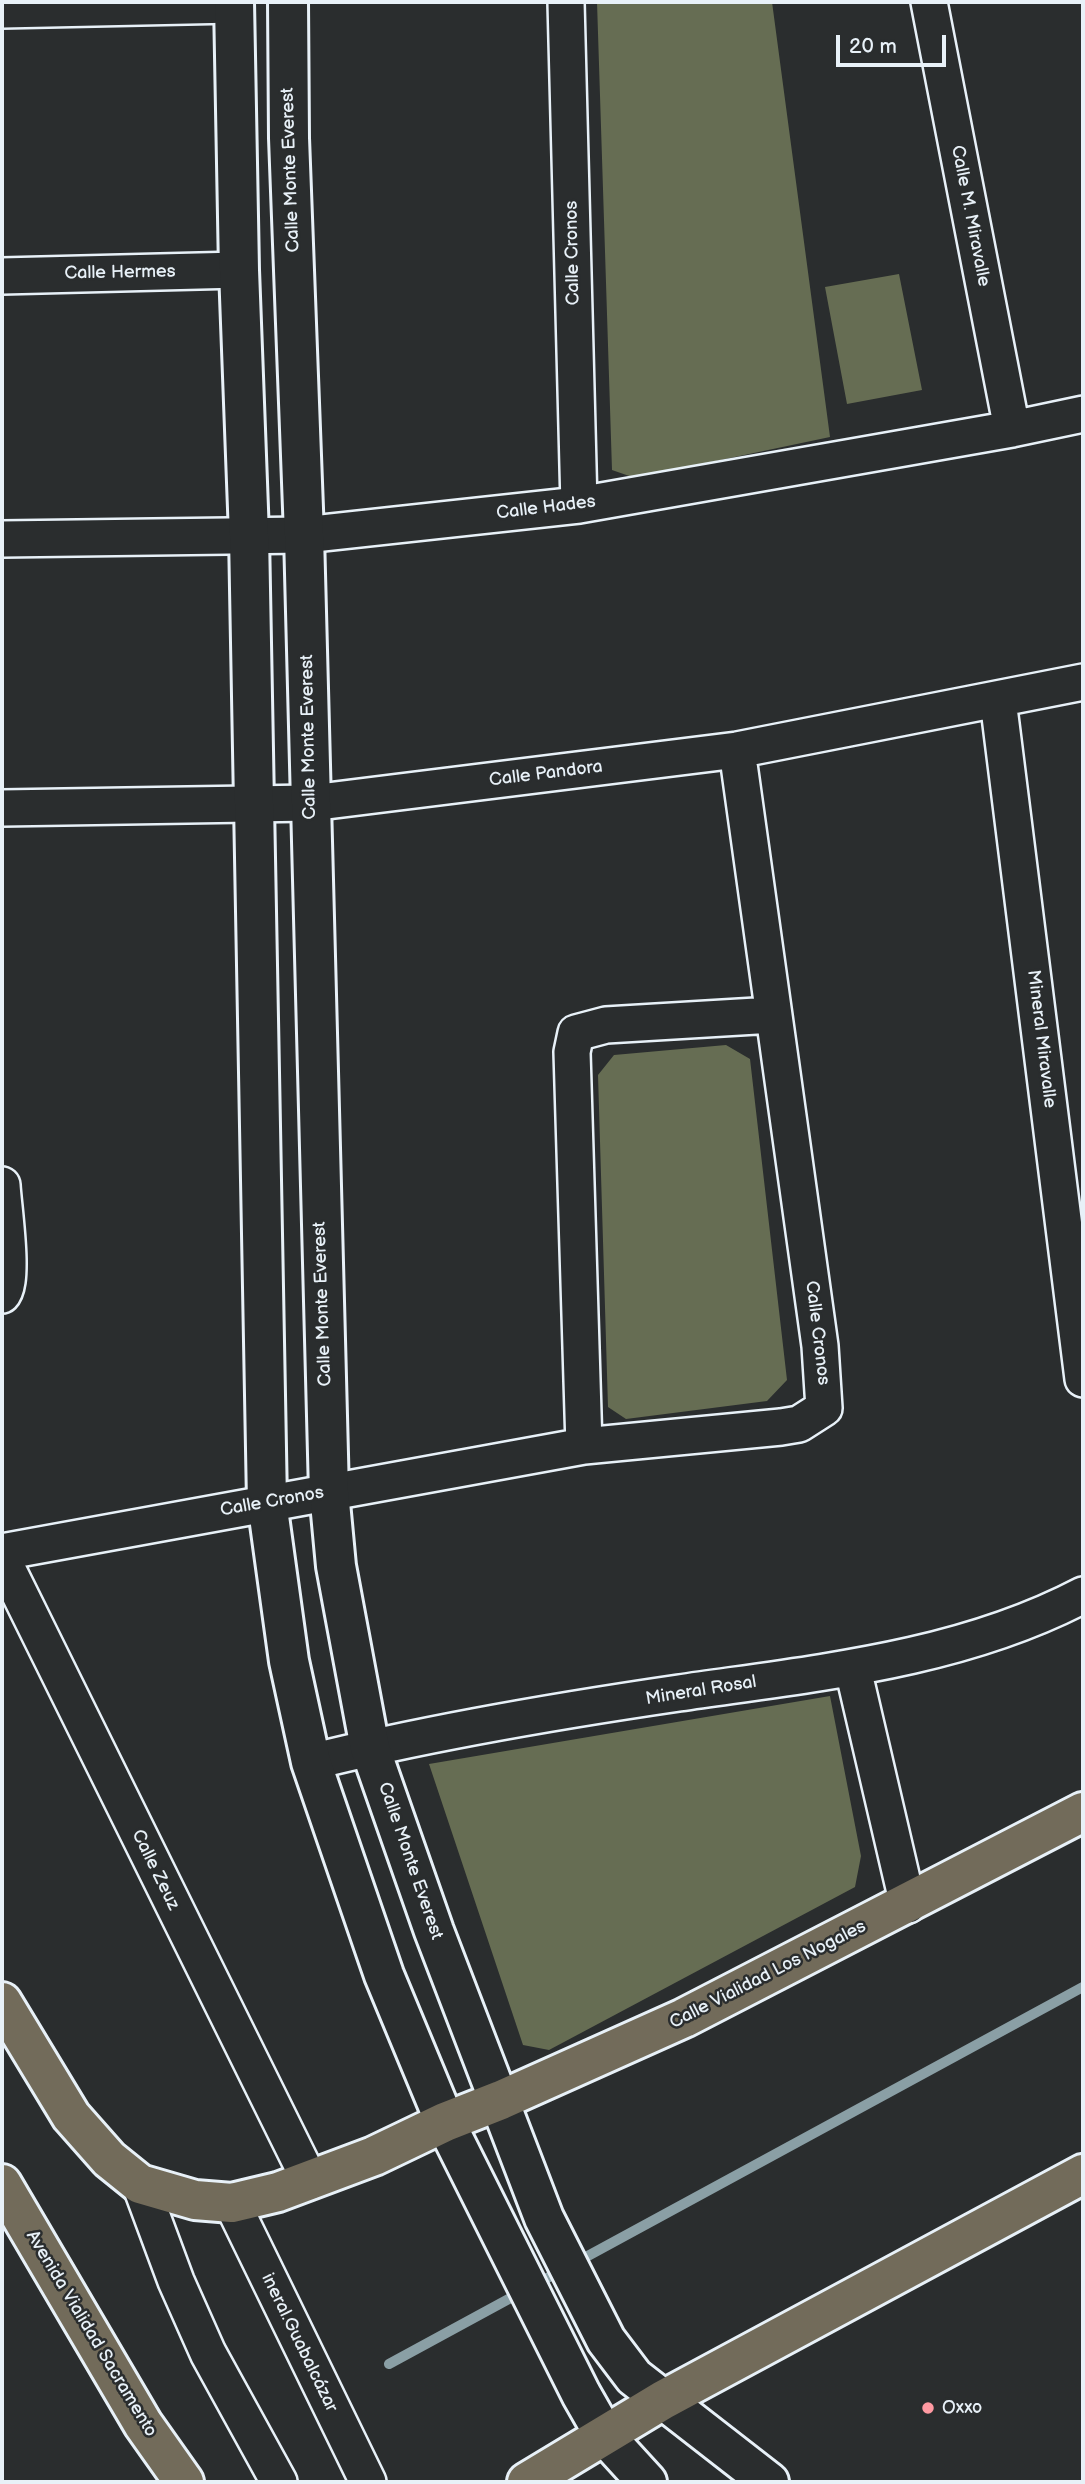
<!DOCTYPE html>
<meta charset="utf-8">
<style>
body{margin:0}
#map{position:relative;width:1085px;height:2484px;overflow:hidden;background:#2a2d2e;font-family:"Balsamiq Sans",sans-serif}
canvas{display:block}
.frame{position:absolute;inset:0;border:4px solid #e8f1f8;pointer-events:none}
.scale{position:absolute;left:836px;top:35px;width:110px;height:32px;box-sizing:border-box;border:4px solid #e8f1f8;border-top:0;padding-left:9px;font-size:21px;line-height:24px;white-space:nowrap;color:#e8f1f8;-webkit-text-stroke:5px #2a2d2e;paint-order:stroke}
</style>
<div id="map">
<canvas width="1085" height="2484"></canvas>
<div class="frame"></div>
<div class="scale">20 m</div>
</div>
<script>
const g = document.querySelector('canvas').getContext('2d');
g.lineJoin = 'round';
function fill(path, color) {
  g.fillStyle = color;
  g.fill(path, 'evenodd');
}
function stroke(path, color, width, dash) {
  g.strokeStyle = color;
  g.lineWidth = width;
  g.lineCap = dash ? 'butt' : 'round';
  g.setLineDash(dash || []);
  g.stroke(path);
}
function label(font, color, halo, rows, align = 'center') {
  g.font = font + ' "Balsamiq Sans",sans-serif';
  g.lineWidth = 5;
  g.setLineDash([]);
  g.textBaseline = 'middle';
  g.strokeStyle = halo;
  g.fillStyle = color;
  for (const [text, x, y, turn = 0] of rows) {
    g.save();
    g.translate(x, y);
    g.rotate((+turn || 0) * Math.PI / 180);
    g.textAlign = isNaN(turn) ? turn : align;
    if (halo) g.strokeText(text, 0, 0);
    g.fillText(text, 0, 0);
    g.restore();
  }
}
fill(new Path2D(`
 M597,2H772L830,437L635,478L612,470Z
 M899,274L922,390L847,404L825,287Z
 M726,1045L750,1059L787,1380L767,1401L626,1419L608,1407L598,1075L614,1055Z
 M830,1696L861,1856L855,1887L549,2050L523,2045L429,1764Z`), '#666d53');
stroke(new Path2D(`
 M389,2364L1083,1987`), '#8a9fa5', 10);
const minor = new Path2D(`
 M566,2L579,505
 M929,2L1012,429
 M2,10L234,5
 M2,276L239,270
 M2,539L304,535L579,505L1012,429L1083,414
 M998,700L1083,1379
 M2,808L311,803L737,750L1083,682
 M2,1185C3,1206 15,1282 2,1295
 M584,1446L572,1052L576,1033L606,1025L773,1015
 M2,1552L584,1446L781,1427L799,1424L824,1408L820,1346L737,750
 M2,1558L310,2181
 M853,1669L908,1905
 M311,1762C431,1732 556,1711 679,1693C816,1673 959,1660 1083,1595
 M140,2184L176,2281L208,2353L279,2482
 M232,2203L368,2482`);
const tertiary = new Path2D(`
 M234,2L239,270L249,535L267,1502L289,1661L311,1762L384,1975L445,2122L581,2394L605,2436L647,2482
 M288,2L289,138L304,535L329,1492L336,1566L370,1748L434,1931L544,2218L606,2340L634,2377L769,2482`);
const trunk = new Path2D(`
 M2,2002L71,2116L109,2159L140,2184L195,2200L232,2203L278,2192L374,2156L445,2122L501,2100L684,2018L1083,1812
 M2,2184L143,2424L184,2482
 M527,2482L663,2400L1083,2174`);
stroke(minor, '#e8f1f8', 40);
stroke(tertiary, '#e8f1f8', 44);
stroke(trunk, '#e8f1f8', 44);
stroke(minor, '#2a2d2e', 35);
stroke(tertiary, '#2a2d2e', 38);
stroke(trunk, '#726b5a', 38);
for (const [x, y, r, color] of [
 [928,2408,7,"#ff9aa2"]
]) {
  const dot = new Path2D();
  dot.arc(x, y, r, 0, 2 * Math.PI);
  g.fillStyle = color;
  g.fill(dot);
  stroke(dot, '#2a2d2e', 2.5);
}
label('18px', '#e8f1f8', '#2a2d2e', [
 ["Calle Monte Everest",291,170,-92],
 ["Calle M. Miravalle",970,216,79],
 ["Calle Cronos",573,253,-91],
 ["Calle Hermes",120,273,-1],
 ["Calle Hades",546,508,-7],
 ["Calle Monte Everest",309,737,-91],
 ["Calle Pandora",546,774,-7],
 ["Mineral Miravalle",1041,1039,83],
 ["Calle Monte Everest",323,1304,-92],
 ["Calle Cronos",817,1333,83],
 ["Calle Cronos",272,1502,-10],
 ["Mineral Rosal",701,1691,-9],
 ["Calle Monte Everest",410,1861,71],
 ["Calle Zeuz",155,1870,64],
 ["Calle Vialidad Los Nogales",768,1975,-27],
 ["Avenida Vialidad Sacramento",91,2334,59],
 ["ineral.Guabalcázar",299,2343,64]
]);
label('18px', '#e8f1f8', '#2a2d2e', [
 ["Oxxo",942,2408]
], 'left');
</script>
